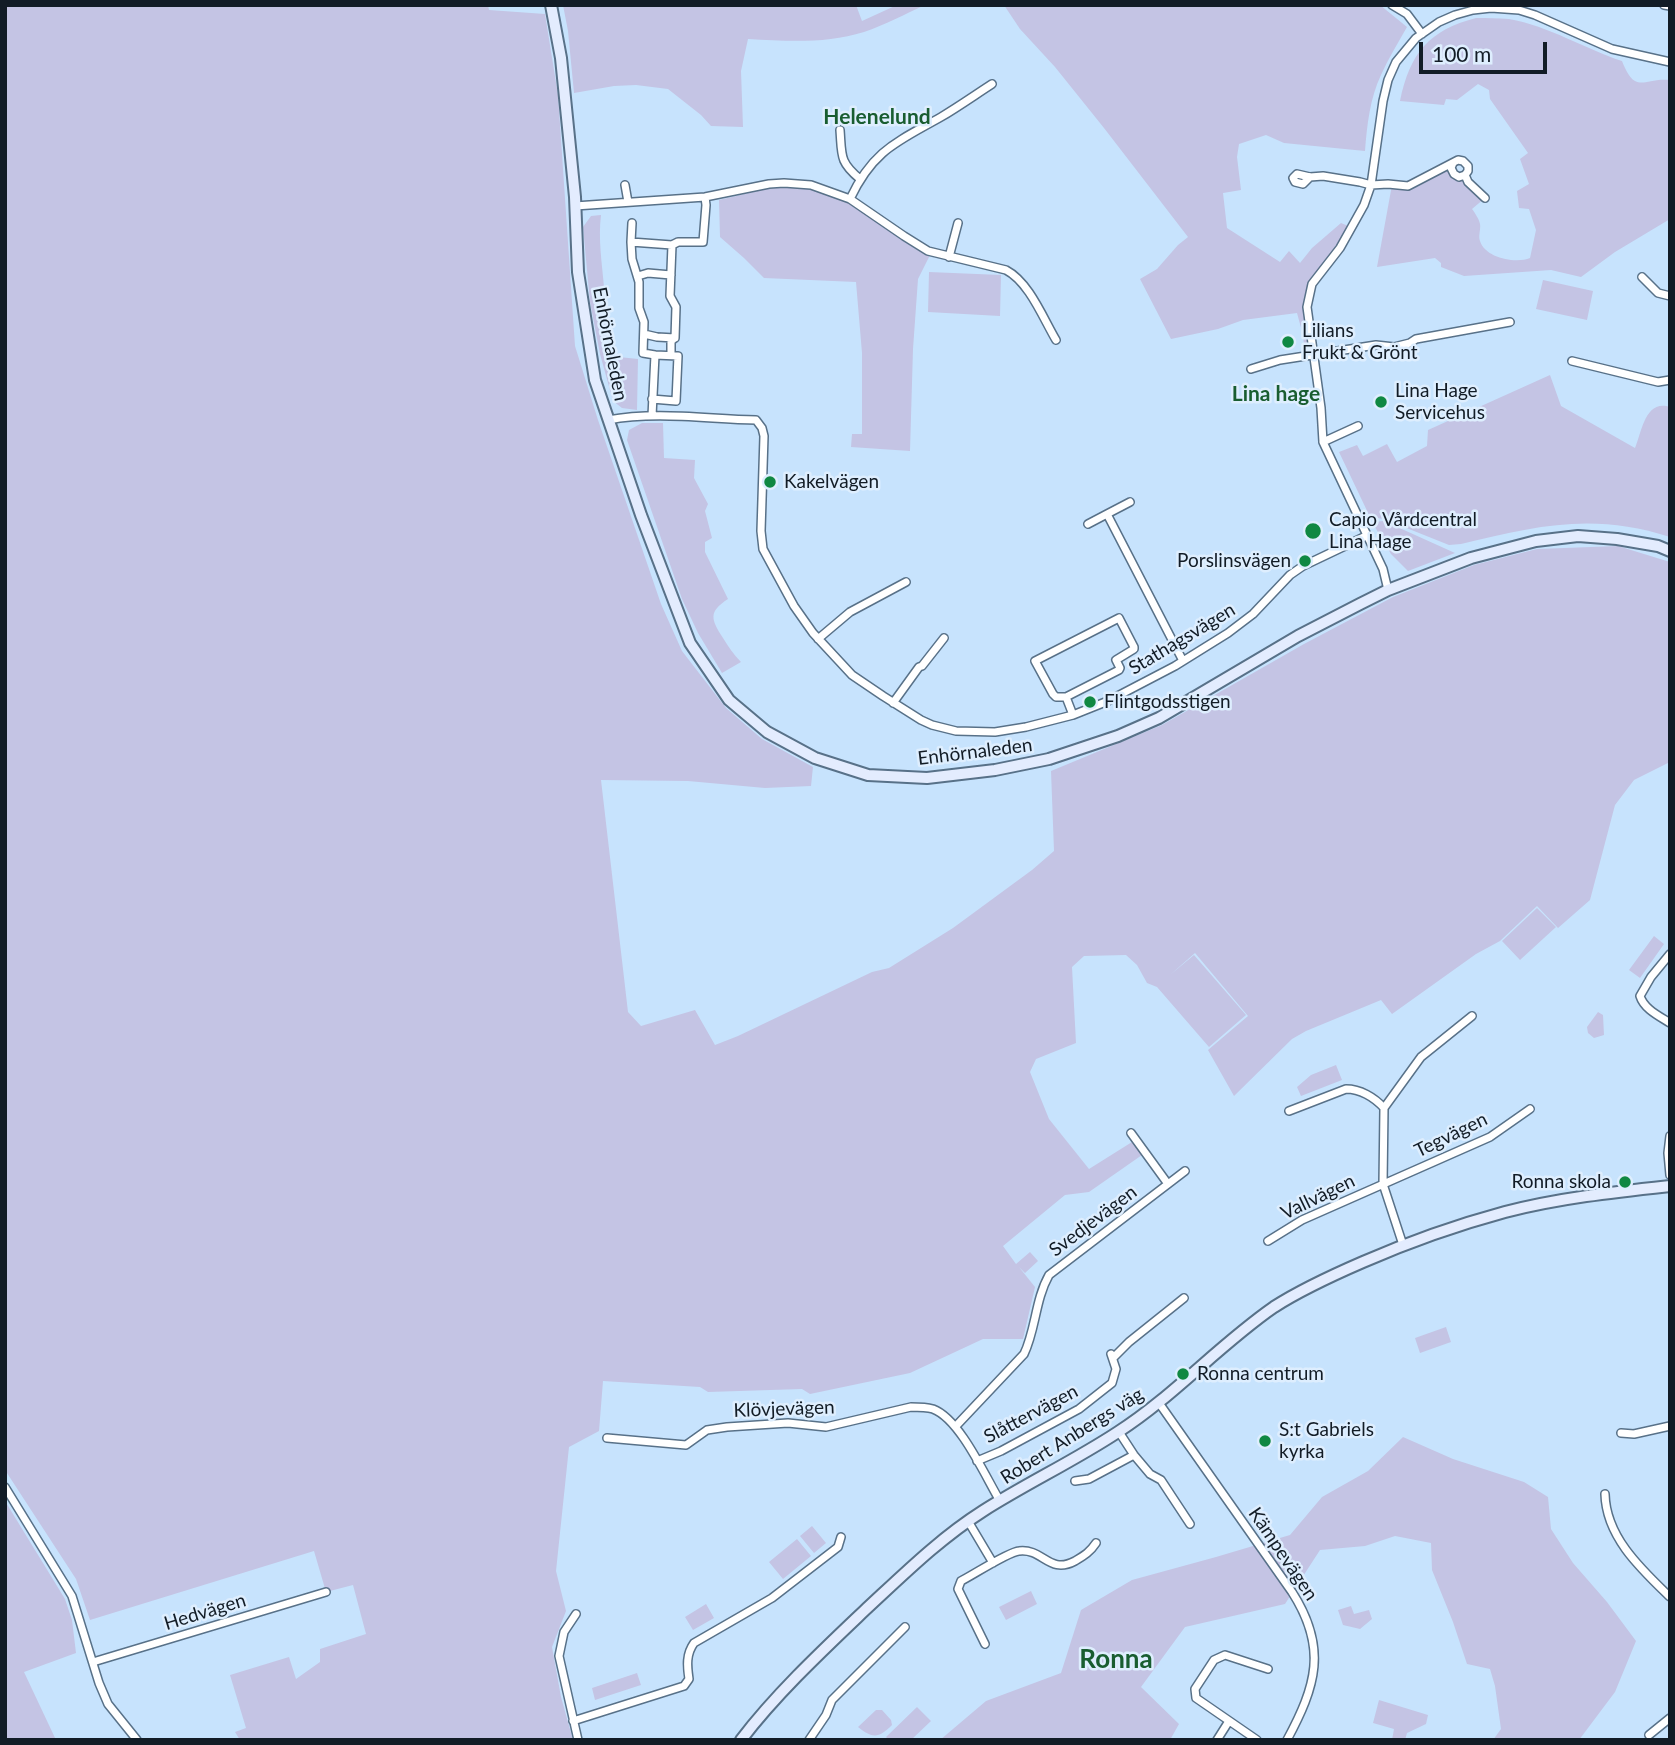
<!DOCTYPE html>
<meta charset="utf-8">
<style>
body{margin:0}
#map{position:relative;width:1675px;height:1745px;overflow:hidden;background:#c7e3fd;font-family:Lato,sans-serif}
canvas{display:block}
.frame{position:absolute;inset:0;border:7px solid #121c26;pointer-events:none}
.scale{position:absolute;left:1419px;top:42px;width:128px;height:32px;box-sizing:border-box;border:4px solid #121c26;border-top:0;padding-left:9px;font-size:21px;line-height:24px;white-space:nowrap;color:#121c26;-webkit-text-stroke:5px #deeefe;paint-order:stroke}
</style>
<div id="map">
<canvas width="1675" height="1745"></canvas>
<div class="frame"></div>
<div class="scale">100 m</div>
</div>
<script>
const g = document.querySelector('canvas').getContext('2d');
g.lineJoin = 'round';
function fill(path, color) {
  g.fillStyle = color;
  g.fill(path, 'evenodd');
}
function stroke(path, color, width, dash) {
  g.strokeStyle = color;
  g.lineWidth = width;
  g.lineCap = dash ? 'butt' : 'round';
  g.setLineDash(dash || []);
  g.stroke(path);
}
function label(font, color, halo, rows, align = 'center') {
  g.font = font + ' Lato,sans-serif';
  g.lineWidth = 5;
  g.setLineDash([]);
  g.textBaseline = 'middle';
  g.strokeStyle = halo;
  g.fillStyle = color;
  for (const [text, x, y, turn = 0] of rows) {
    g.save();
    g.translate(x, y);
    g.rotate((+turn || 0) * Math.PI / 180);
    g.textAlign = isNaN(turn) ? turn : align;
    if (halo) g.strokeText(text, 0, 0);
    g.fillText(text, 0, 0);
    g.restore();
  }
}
fill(new Path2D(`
 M5,5H488L489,10L545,14L558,95L575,346L598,420L661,604L682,651L726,708L762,739L813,767L811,786L765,788L688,781L601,780L628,1012L641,1026L695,1010L715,1045L738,1036L872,972L889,968L953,928L1032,870L1054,851L1051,771L1162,725L1304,644L1393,597L1474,565L1537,549L1618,546L1670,562V762L1634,780L1615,805L1590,900L1558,928L1537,906L1500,941L1476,954L1392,1014L1381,1000L1306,1031L1292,1039L1234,1096L1208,1050L1248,1016L1195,953L1170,975L1194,955L1246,1015L1209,1047L1157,987L1147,983L1137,965L1126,955L1084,956L1072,967L1076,1043L1036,1059L1030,1072L1049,1119L1089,1169L1132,1142L1142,1155L1089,1192L1065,1195L1003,1246L1016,1264L1030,1252L1038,1261L1025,1273L1019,1267L1035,1287L1023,1339H983L910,1373L810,1394L802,1389L708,1392L700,1387L603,1381L599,1431L569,1447L556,1571L566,1611L552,1647L561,1697L573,1740H240L235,1732L246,1728L230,1675L289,1657L296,1679L320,1662V1649L366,1634L353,1585L326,1592L314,1551L90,1620L76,1579L5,1470Z
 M563,5H856L862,21L897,5H925C905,14 885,25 864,32C826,44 787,41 748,39L741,71L743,127L711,126L701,115L668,89L636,85L614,86L574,93L568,31Z
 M1004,5H1380L1407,27C1398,43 1388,59 1381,75C1370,98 1367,125 1365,151L1284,143L1266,135L1239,144L1237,157L1241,190L1223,193L1227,228L1280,262L1289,251L1300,263L1312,248L1341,223L1353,228L1324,267L1308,297L1314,355L1305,356L1303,335L1297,313L1243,320L1218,329L1171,339L1140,279L1157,269L1178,245L1188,237L1104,128L1055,67L1020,29Z
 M1476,18C1487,18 1498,18 1509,19C1549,26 1585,49 1622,61C1636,96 1643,77 1670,80V219L1615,252L1581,277L1551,270L1464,276L1441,267V263L1435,258L1377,267L1392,185L1400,186L1451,168L1485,198L1472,209C1475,213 1479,219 1480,224C1481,229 1478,236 1480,241C1485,258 1516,264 1530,258L1536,230L1529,209L1519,208L1517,191L1529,184L1520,159L1528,153L1490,99L1489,90L1478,84L1457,100L1446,99L1444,105L1400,101C1410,53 1429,30 1476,18Z
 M784,187L809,189L850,203L902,239L930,255L918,279L913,349L910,451L851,447L852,434H862V353L856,282L764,278L744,258L720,237L719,200L770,188Z
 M601,215C598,239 602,263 604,287C607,317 605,330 619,357L638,359L637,410L622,408L613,401L600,354L590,302L583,227L591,216Z
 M929,272L1001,275L1000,316L928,312Z
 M1543,280L1593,291L1587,320L1536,309Z
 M1550,375L1561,406L1635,448C1642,432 1645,399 1670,407V537C1594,512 1535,526 1461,544L1449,545L1384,519L1370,517L1339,452L1357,445L1363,456L1387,444L1397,462L1427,446L1428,430Z
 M642,423H663L664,458L695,460L694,478L708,504L705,511L712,538L705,542V552L728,599C708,612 711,619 723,638C728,646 733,654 741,662L722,673L698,633L682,599L627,440L629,430Z
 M1384,521L1455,553L1408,571L1391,554L1372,522Z
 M1537,908L1556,927L1520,960L1502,941Z
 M1654,936L1664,944L1640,978L1629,970Z
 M1598,1012L1603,1015L1604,1035L1594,1038L1588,1033L1587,1027Z
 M1336,1065L1342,1080L1301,1096L1297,1087L1311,1075Z
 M1446,1327L1451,1342L1420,1353L1415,1338Z
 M1403,1437L1453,1459L1524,1482L1548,1497L1551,1529L1573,1563L1607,1602L1636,1641L1615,1692L1579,1740H1493L1501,1729L1495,1686L1490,1669L1467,1664L1453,1622L1432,1570L1431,1543L1395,1536L1365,1546L1320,1550L1285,1604L1185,1627L1141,1687L1179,1724L1170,1740H940L986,1701L1061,1673L1081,1610L1132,1580L1216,1557L1290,1535L1322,1497L1368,1471Z
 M5,1501L65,1599L72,1620L76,1653L24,1672L56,1740H5Z
 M812,1526L826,1543L814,1553L800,1536Z
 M797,1539L811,1556L783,1579L769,1562Z
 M1031,1591L1037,1604L1006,1620L999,1607Z
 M706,1604L714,1618L693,1630L685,1617Z
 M1351,1606L1354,1614L1369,1610L1372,1619L1360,1629L1343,1625L1338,1610Z
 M637,1673L641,1685L595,1700L592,1688Z
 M1379,1700L1428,1715L1426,1724L1407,1733L1405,1740H1392L1394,1729L1373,1723Z
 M917,1707L931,1721L911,1740H889L886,1737Z
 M876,1710H882L891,1720L892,1725C879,1738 873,1739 858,1727Z`), '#c4c4e4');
const street = new Path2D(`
 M1392,5L1407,14L1422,34
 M1664,5L1670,6
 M840,130C842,155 839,162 860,179
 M1453,163L1451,168L1454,174L1459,177L1465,175
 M1465,175L1468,182L1485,198
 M1310,177L1303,184L1295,182L1293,178L1297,174L1310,177L1323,176L1360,182L1371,185L1388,184L1408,186L1458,160L1463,161L1468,166V171L1465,175
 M625,185L628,202
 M850,199C873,150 897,142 941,117C958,107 975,95 992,84
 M575,206L705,197L769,184L784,183L811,185L850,199L904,236L928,251L1006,270C1029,282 1043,318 1056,340
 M632,223L631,242L672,245
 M631,242L632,259L639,282V308L644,322L643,353L655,355
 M949,257L958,223
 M638,276L648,273L671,275
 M1642,277L1658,293L1670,296
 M644,334L657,337L675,338
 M671,355V341L675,338L676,307L670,296L672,245L678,242H703L706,205L705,197
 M1572,361L1658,382L1670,380
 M1251,369L1280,360L1376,345L1394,347L1410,343L1416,339L1510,322
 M652,416L655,355L678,356L676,401L652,399
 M608,420C656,411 707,419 756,420L762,428L764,436L761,531L763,549L794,606L813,633L852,675L883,696L921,720L932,725L956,731L995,732L1026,727L1073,715L1108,701L1175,666L1228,633L1253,614L1290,575L1303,566L1366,536
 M1323,442L1358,426
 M1130,502L1107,514L1183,661
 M1088,524L1107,514
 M1388,590L1383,569L1323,442L1321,408L1307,307L1312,284L1340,248L1364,205L1371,185L1383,101L1388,80L1396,62L1416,38L1439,22L1455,15L1473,10L1491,8L1519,10L1535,15L1612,49L1670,62
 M818,639L850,612L906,582
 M1066,697H1056L1053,694L1035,661L1119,618L1134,647V649L1116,660L1120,668L1119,670L1066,697L1073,715
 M893,703L919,667L922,666L944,638
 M1670,954L1651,977L1640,996C1644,1009 1659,1016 1670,1023
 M1289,1111L1346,1089C1360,1089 1374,1097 1384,1108
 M1670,1136L1668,1153L1670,1175
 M1168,1184L1185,1171
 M1268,1241L1302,1220L1490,1137L1530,1109
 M1403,1245L1383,1184L1384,1108L1421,1057L1472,1016
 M1113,1358L1129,1342L1184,1298
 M1159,1403L1292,1592C1328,1648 1316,1686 1287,1740
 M956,1426L1024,1354C1036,1329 1035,1300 1049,1275L1168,1184L1131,1133
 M1119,1432L1134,1455L1150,1474L1161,1480L1190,1524
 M1621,1433L1634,1434L1670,1426
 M607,1438L686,1445L707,1430L727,1427L788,1423L826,1427L911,1407C918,1407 926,1407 933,1409C960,1419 985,1476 1000,1501
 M977,1461L1001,1451L1079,1409L1112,1383L1116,1369L1111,1354
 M1075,1481L1089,1479L1134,1455
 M5,1487L72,1596L99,1683L108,1704L137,1740
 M1605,1494C1606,1537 1641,1569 1670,1597
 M968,1521L993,1563
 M576,1614L564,1632L559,1656L578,1740
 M985,1644L958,1589L961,1581C973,1575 1008,1552 1019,1551C1043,1548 1049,1575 1075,1561C1085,1555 1090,1552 1096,1543
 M93,1662L326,1592
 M573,1721L684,1686L689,1679C687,1666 686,1654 694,1643L772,1598L838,1547L841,1537
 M1649,1735L1670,1718
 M809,1740L826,1715L832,1700L905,1627
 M1217,1740L1229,1721
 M1257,1740L1196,1698L1195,1689L1214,1660L1225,1655L1268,1669`);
const secondary = new Path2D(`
 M551,5L561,58L575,197L578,272L595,380L641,515L690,643L729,700L767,732L815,758L868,775L927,778L995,770L1049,759L1118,736L1159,718L1298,636L1360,604L1388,590L1471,558L1536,541L1578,536L1617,539L1658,546L1670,551
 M741,1740C776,1694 823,1650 864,1611C903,1575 939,1539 983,1511C1027,1483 1074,1461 1118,1432C1174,1396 1219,1345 1274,1307C1302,1289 1333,1275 1363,1262C1409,1242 1457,1225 1505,1212C1559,1198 1615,1192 1670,1186`);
stroke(street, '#587188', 10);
stroke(secondary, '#587188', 14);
stroke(street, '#fff', 7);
stroke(secondary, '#e3ecfe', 10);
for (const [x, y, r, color] of [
 [1288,342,7,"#108842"],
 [1381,402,7,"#108842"],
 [770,482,7,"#108842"],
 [1313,531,9,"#108842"],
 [1305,561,7,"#108842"],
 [1090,702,7,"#108842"],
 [1625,1182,7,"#108842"],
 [1183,1374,7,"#108842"],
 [1265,1441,7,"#108842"]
]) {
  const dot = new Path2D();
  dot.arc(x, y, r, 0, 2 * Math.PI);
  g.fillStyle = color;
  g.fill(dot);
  stroke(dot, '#deeefe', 2.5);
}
label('19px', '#121c26', '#deeefe', [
 ["Lilians",1302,331],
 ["Frukt & Grönt",1302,353],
 ["Lina Hage",1395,391],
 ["Servicehus",1395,413],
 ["Kakelvägen",784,482],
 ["Capio Vårdcentral",1329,520],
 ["Lina Hage",1329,542],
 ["Porslinsvägen",1291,561,"right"],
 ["Flintgodsstigen",1104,702],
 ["Ronna skola",1611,1182,"right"],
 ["Ronna centrum",1197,1374],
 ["S:t Gabriels",1279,1430],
 ["kyrka",1279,1452]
], 'left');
label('19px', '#121c26', '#deeefe', [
 ["Enhörnaleden",610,344,79],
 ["Stathagsvägen",1182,639,-31],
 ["Enhörnaleden",975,752,-7],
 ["Tegvägen",1451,1135,-26],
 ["Vallvägen",1318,1197,-26],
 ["Svedjevägen",1093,1221,-37],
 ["Klövjevägen",784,1409,-2],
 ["Slåttervägen",1031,1414,-28],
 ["Robert Anbergs väg",1072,1436,-32],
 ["Kämpevägen",1283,1554,56],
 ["Hedvägen",205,1612,-17]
]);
label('bold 21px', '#195d30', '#deeefe', [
 ["Helenelund",877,117],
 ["Lina hage",1276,394]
]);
label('bold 26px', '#195d30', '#deeefe', [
 ["Ronna",1116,1660]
]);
</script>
